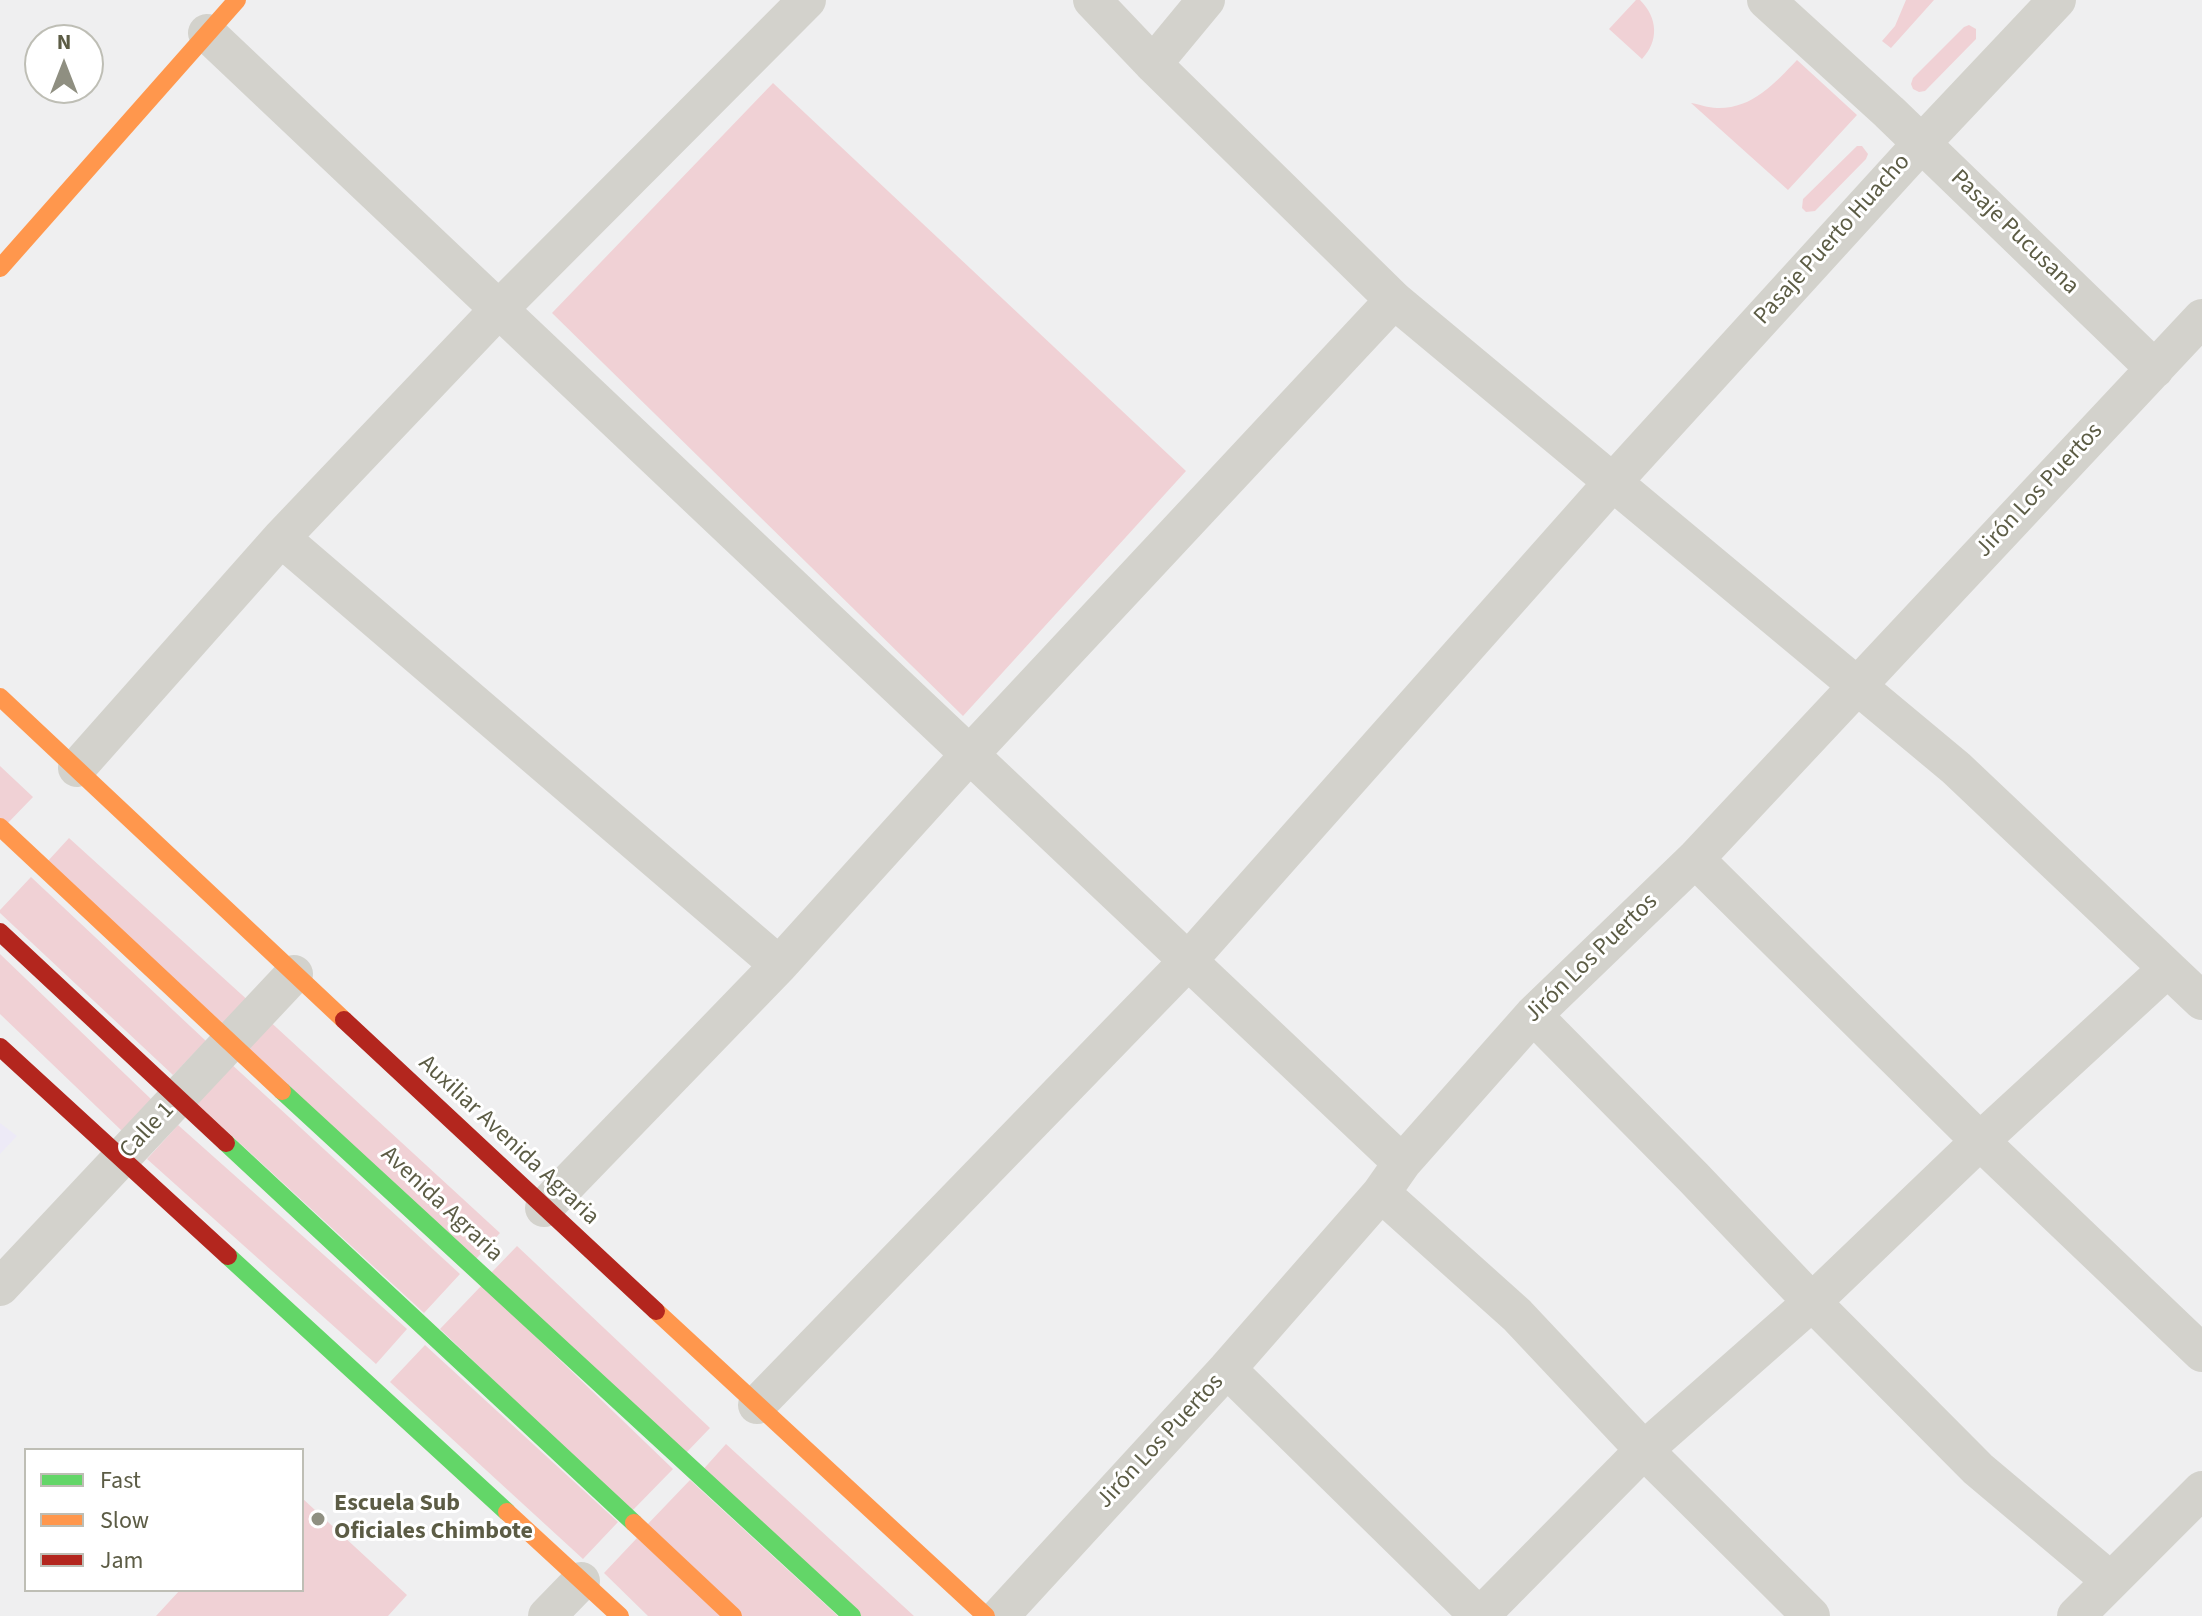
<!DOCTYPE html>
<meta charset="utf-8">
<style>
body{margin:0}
#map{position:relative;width:2202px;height:1616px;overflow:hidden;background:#efeff0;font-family:"Source Sans 3",sans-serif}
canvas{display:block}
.legend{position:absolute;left:24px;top:1448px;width:280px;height:144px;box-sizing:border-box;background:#fff;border:2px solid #bebeb5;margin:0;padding:10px 14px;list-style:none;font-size:24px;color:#5c5c45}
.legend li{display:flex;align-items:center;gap:16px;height:40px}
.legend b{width:40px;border:2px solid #bebeb5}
.north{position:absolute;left:24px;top:24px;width:80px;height:80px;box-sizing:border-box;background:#fff;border:2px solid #bebeb5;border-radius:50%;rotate:0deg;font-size:22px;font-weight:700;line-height:32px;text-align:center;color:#5c5c45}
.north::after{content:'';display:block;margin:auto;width:28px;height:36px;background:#8f8f81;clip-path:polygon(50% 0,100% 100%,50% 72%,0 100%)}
</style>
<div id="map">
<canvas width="2202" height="1616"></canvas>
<ul class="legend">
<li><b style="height:10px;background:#63d668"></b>Fast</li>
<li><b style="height:10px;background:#ff974d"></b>Slow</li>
<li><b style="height:10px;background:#b3261e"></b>Jam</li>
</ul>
<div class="north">N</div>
</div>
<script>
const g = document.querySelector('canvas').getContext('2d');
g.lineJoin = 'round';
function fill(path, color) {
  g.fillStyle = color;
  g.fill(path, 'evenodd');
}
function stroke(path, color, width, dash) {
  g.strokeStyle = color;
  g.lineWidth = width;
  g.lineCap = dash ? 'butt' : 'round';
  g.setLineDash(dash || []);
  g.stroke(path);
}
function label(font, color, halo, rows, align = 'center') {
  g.font = font + ' "Source Sans 3",sans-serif';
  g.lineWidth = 6;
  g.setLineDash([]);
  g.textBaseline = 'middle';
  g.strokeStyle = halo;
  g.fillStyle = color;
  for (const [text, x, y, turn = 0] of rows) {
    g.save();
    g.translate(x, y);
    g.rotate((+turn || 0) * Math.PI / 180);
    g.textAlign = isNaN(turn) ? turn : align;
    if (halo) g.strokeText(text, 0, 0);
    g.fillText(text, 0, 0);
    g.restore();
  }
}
fill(new Path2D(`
 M0,1123L17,1136L0,1154Z`), '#edeaf7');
fill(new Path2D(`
 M1636,0H1640C1658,18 1659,41 1642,59L1609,29Z
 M1906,0H1934L1891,48L1882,41L1895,26Z
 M1969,25L1976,29V39L1925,91L1919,92L1913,89L1911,84L1913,78L1964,27Z
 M1797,60L1857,115L1788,190L1691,103C1699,104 1708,108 1717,108C1752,109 1774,84 1797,60Z
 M773,83L1186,471L963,716L552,313Z
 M1857,146H1862L1868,154L1866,159L1815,211L1806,212L1802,208L1803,199Z
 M0,766L33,797L4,827L0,824Z
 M69,838L252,1004L229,1029L47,862Z
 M31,877L206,1041L173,1075L0,913V910Z
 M0,954L152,1100L122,1131L0,1014Z
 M265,1017L500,1233L476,1259L241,1043Z
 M229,1062L460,1274L424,1313L193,1100Z
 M178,1125L407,1329L376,1364L147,1159Z
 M517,1246L710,1428L685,1454L491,1273Z
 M482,1285L673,1469L631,1512L440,1329Z
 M425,1345L618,1522L583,1559L390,1382Z
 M726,1444L914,1616H858L700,1473Z
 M690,1480L838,1616H740L644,1528Z
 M302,1498L407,1595L388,1616H156L180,1590H302Z
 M637,1538L722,1616H648L604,1573Z`), '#f0d1d5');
stroke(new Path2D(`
 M1092,0L1153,64L1394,300L1956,768L2202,1001
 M1766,0L1889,112L2155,369
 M207,33C607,408 1001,789 1402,1163
 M1153,64L1206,0
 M281,538L779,965
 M77,768L281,538L500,308L807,0
 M1695,859L1980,1141L2202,1353
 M1533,1015L1694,1178L1812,1302L1978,1469L2111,1581
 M1381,1193L1517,1315L1644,1450L1811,1616
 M544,1208L779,965L969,755L1394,300
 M0,1287L294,974
 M1227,1369L1479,1616
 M757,1405L1187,962L1612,483L1921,144L2057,0
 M547,1616L581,1581
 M1000,1616L1227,1369L1381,1193L1402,1163L1533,1015L1695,859L2202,318
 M1480,1616L1644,1450L1812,1302L1980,1141L2167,969
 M2076,1616L2202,1490`), '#d3d2cc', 38);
stroke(new Path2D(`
 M282,1091L852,1616
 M226,1143L634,1523
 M228,1256L507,1512`), '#63d668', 18);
stroke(new Path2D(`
 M0,268L237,0
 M0,697L344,1020
 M0,827L282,1091
 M656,1311L986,1616
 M507,1512L620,1616
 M634,1523L733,1616`), '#ff974d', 18);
stroke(new Path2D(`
 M0,932L226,1143
 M344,1020L656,1311
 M0,1047L228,1256`), '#b3261e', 18);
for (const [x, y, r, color] of [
 [318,1519,8,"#8f8f81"]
]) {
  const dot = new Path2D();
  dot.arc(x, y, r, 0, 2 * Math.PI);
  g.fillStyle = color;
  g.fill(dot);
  stroke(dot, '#fff', 3);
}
label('24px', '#5c5c45', '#fff', [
 ["Pasaje Pucusana",2014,233,44],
 ["Pasaje Puerto Huacho",1833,240,-48],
 ["Jirón Los Puertos",2040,491,-47],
 ["Jirón Los Puertos",1592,959,-44],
 ["Calle 1",148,1131,-47],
 ["Auxiliar Avenida Agraria",508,1141,43],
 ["Avenida Agraria",441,1205,43],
 ["Jirón Los Puertos",1161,1442,-47]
]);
label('bold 24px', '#5c5c45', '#fff', [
 ["Escuela Sub",334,1505],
 ["Oficiales Chimbote",334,1533]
], 'left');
</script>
